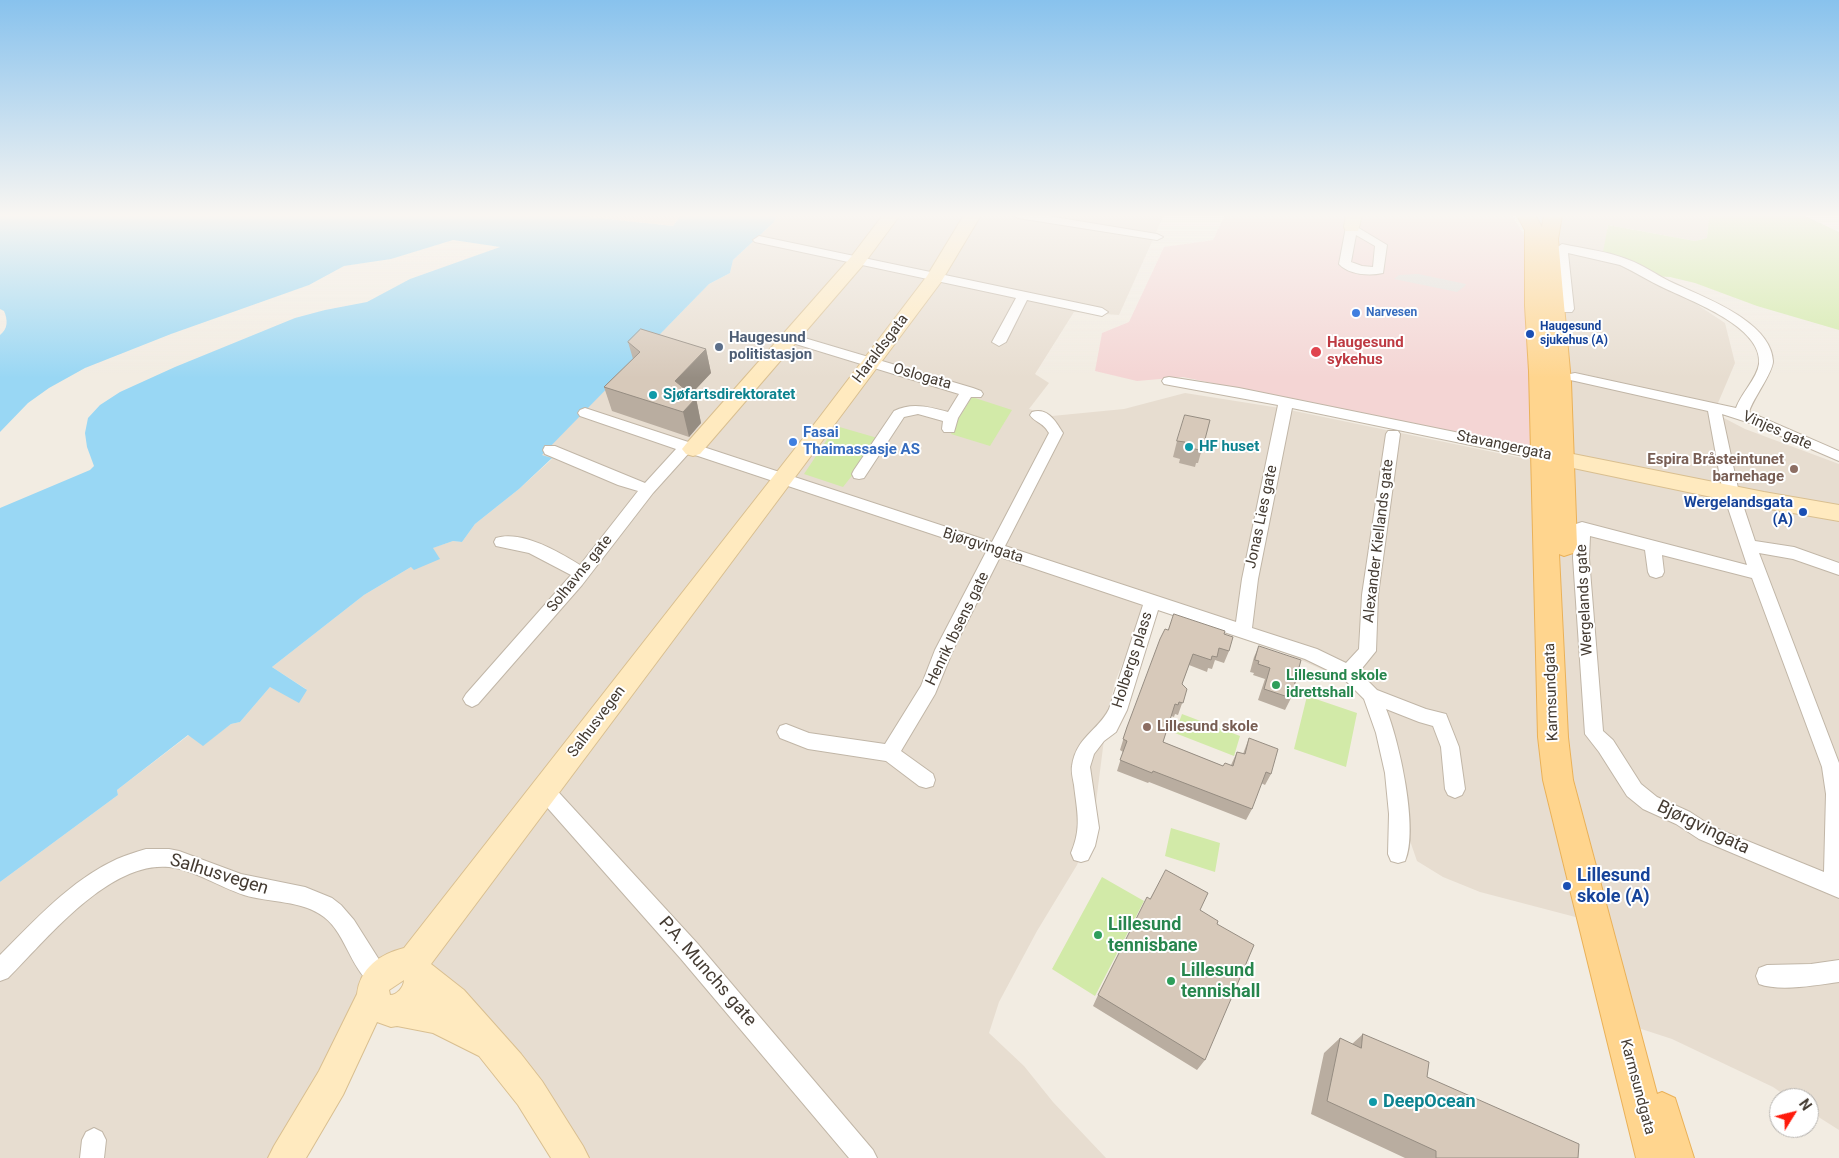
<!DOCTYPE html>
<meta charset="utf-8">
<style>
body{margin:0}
#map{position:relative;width:1839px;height:1158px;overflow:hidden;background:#f2ece2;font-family:Roboto,sans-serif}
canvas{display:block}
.north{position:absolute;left:1769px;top:1088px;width:50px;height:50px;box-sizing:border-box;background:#fff;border:1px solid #b4b1ad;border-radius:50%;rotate:54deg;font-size:14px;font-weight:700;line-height:20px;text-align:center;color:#443b32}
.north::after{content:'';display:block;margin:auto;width:18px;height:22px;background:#ff1b0c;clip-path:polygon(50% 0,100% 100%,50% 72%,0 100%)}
</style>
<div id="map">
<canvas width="1839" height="1158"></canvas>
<div class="north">N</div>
</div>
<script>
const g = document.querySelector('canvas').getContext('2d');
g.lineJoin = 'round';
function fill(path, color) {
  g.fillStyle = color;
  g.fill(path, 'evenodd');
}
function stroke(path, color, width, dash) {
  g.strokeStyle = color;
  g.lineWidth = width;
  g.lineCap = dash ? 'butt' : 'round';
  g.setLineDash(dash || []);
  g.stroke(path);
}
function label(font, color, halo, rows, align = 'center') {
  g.font = font + ' Roboto,sans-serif';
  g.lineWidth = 4;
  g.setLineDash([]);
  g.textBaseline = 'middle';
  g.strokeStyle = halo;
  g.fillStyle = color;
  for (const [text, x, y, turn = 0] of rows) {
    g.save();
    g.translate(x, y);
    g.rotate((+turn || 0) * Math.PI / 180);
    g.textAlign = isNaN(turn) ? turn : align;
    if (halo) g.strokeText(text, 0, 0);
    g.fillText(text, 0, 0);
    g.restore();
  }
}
fill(new Path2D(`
 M778,215H1164L1119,315L1074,312L1035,374L1049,383L1029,409L1052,416L1124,409L1185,393L1280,408L1546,463L1537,215H1709L1707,238L1695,241L1608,225L1607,232L1675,290L1725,323L1735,363L1718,403L1722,417L1745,429L1839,464V1130L1809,1111V1098H1789L1773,1087L1672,1039L1623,1023L1583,919L1480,892L1443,877L1417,861L1401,815L1378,694L1246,636L1143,600L1138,625L1115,682L1107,716L1093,826L1077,865L1037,931L999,1002L989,1033L1024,1066L1053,1102L1106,1158H570L547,1127L398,971L287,1158H0V882L118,795L117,790L189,735L203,745L231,724L240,722L270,687L306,689L272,667L364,595L411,567L439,559L432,548L453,541L462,542L475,524L519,489L552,459L541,455L709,284L730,273L733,260L773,223Z`), '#e7ddd0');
fill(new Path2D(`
 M571,215H681L673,226Z`), '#e4ddd7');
fill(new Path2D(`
 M1225,215H1512L1530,245L1537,451L1183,377L1137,381L1095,371L1102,333L1129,322L1164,247L1213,240Z`), '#f4d5d4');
fill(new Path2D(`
 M1709,215H1803L1839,232V330L1757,306L1695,283L1670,277L1652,276L1603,252L1608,225L1695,241L1707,238Z
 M972,397L1012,410L990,446L951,434L957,421Z
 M836,426L881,439L843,487L804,474Z
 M1307,696L1357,713L1346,767L1294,749Z
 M1182,714L1240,736L1234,756L1175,733Z
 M1171,828L1220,843L1215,872L1165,856Z
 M1102,877L1144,901L1095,996L1052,969Z`), '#d2eaa8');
fill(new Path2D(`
 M1418,274L1466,284L1465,286L1457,292L1394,279L1399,275Z`), '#e2dfdb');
fill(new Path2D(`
 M0,215H571L673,226L681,215H778L773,223L733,260L730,273L709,284L542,455L552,458L519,489L475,524L462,542L453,541L433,548L440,559L414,570L411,567L364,595L272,667L307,690L299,703L270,687L240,722L231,724L203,746L188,735L117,790L118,795L0,882V508L90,470L94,466L87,447L85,433L88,418L100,405L120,392L175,367L295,318L325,310L367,302L410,279L500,247L453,240L391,259L344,266L309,285L171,334L85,368L49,388L28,403L0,432V335C8,329 8,320 4,311L0,309Z`), '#99d7f4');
const street = new Path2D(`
 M1013,215H1042L1157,234L1163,237L1157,240L1018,218Z
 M1352,224L1387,245L1383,273C1370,276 1349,275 1339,264L1346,227ZM1356,235L1375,246L1373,267L1362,266L1351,262Z
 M759,236L1102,308L1108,312L1102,316L1027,300L1006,342L999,346L992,342L1016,298L755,242L753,240Z
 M1562,244C1584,249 1608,251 1629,260C1643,265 1655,274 1669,281C1700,296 1771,320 1773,361C1773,373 1753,398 1749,412L1839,451V461L1753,424L1722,414L1739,493L1755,541L1794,547L1839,563V575L1793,559L1759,553L1839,763V898L1699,839L1676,824L1643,809L1627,796L1599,752L1585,734L1573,558L1574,528L1576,524L1582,522L1747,565L1723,493L1708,411L1575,381L1570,380L1568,377L1570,374L1575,373L1736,408C1741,393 1757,379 1759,364C1763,327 1691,301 1664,288C1649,281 1635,272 1620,265L1568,253L1574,309L1572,312H1564L1562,309L1556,248ZM1590,536L1645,550L1648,572L1650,576L1656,578L1662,576L1664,572L1662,555L1752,578L1822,767L1826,794L1824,872L1713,827L1690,812L1657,797L1641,784L1613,740L1603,731L1589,558Z
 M791,334L973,388L981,391L983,394L981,397H971L958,418L954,432H944L942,429L943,421L918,414L904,417L864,478L859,479L854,478L852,474L854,470L894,411C912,402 929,407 948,412L959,394L786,341L784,338Z
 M1169,377L1239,388L1543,450L1548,451L1550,455L1548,459L1543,460L1292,408L1258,579L1252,628L1317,649L1346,663L1359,649L1362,595L1386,434L1388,431H1398L1400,434L1378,595L1376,651L1359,672L1377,690L1426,709L1446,714L1459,747L1465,789L1462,795L1455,798L1448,795L1445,789L1441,747L1433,726L1419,722L1386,709C1399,740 1419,830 1405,861L1398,863L1391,861L1388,854L1389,814L1385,773L1376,733L1364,699L1342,677L1305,659L1158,610L1127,710L1116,732L1104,741L1094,754L1090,767L1099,828L1095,846L1088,860L1081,862L1074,860L1071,853C1082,827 1077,812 1074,785C1073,779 1071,772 1072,766C1076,737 1098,731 1109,709L1143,605L1000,557L953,650L935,694L901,751L933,774L935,780L933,786L926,788L919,786L886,761L808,749L780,738L777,732L780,726L786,724L809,733L885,744L921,686L935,650L986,552L689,453L653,493L582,585L478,704L472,707L466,704L463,699L466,694L571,575L529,553L496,546L494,542L496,538C522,530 559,552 580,565L638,491L618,485L545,454L543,450L545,446H555L645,483L676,449L580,416L578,413L580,410L585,408L992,542L1049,433C1042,421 1035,423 1030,415L1032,412C1048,407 1056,422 1063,433L1005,546L1236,622L1242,579L1278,405L1164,384L1162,381L1164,378Z
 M544,781L551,784L697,943L873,1150L877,1158H849L681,959L537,796L534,790L537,784Z
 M146,849H169L179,851L241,874L305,887L332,898L341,905L354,920L390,977L387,985L379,988C351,976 348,935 324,917C302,900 270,903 244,895C219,887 195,870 169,867C109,861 47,939 8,978L0,981V955C35,920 71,880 117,859C126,855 136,852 146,849Z
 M1839,960V982C1817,985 1780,992 1759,984L1756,976L1759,968L1767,965L1811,964Z
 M94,1128L102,1132L106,1140L104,1158H80L82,1140L86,1132Z`);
const secondary = new Path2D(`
 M883,215H900L863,265L700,454L693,456L686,454L682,449L686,444L851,257Z
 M964,215H981L941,282L431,964L464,990L521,1054L542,1081L583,1146L589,1158H551L518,1105L479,1056L433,1033L397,1026L391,1027L377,1022L343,1095L306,1158H268L274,1146L319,1071L357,994C360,968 380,954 404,948L819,418L927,276ZM404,980C404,987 397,995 390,995L389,990Z
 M1346,215H1362L1358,231H1346L1344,227Z
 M1543,448L1764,492L1839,505V521L1764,508L1535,460L1532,455L1535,450Z`);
const primary = new Path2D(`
 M1517,215H1535L1542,227L1544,215H1562L1558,239L1571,382L1577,546L1573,553L1564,556L1559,554L1568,737L1573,780L1657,1094L1662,1092L1675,1098L1694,1158H1636L1543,780L1538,737L1529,371L1525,306V230Z`);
stroke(street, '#c1b6a7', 2);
stroke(secondary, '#d9bf90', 2);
stroke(primary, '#eab158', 2);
fill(street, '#fff');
fill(secondary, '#ffeabf');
fill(primary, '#ffd58e');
fill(new Path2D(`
 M628,342L706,349L711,373L691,394L696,398L701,423L689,437L612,411L604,387L633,359Z
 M1210,420L1198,463H1196L1195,467L1179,463L1180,459L1173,457L1177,441Z
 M1168,630L1224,634L1229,651L1224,663L1215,660L1212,669L1208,668L1207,672L1189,665L1182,684L1187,689L1178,715L1175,714L1174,717L1171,716L1163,742L1223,766L1231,765L1237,752L1243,754L1249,738L1271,774L1265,785L1261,783L1252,809L1246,820L1149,782L1148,783L1117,771L1123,752L1120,750L1127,727Z
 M1259,646L1291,698L1285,710L1258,700L1265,679L1253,675L1254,673L1250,672L1254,657Z
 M1150,899L1200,910L1217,924L1205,1060L1197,1070L1093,1006L1098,995Z
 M1363,1034L1427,1077L1578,1158H1405L1311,1114L1324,1053L1340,1038L1352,1044Z`), '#b9ada0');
fill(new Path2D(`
 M706,349L711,373L681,405L675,381Z
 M696,398L701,423L689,437L683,412Z`), '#968d82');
const building = new Path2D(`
 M641,329L706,349L675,381L696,398L683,412L604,387L640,352L628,342Z
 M1185,415L1210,420L1203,447L1200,446L1199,450L1184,446L1185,442L1177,441Z
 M1174,614L1225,631L1224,634L1233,637L1229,651L1219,648L1217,657L1212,656L1211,660L1193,654L1182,684L1187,689L1183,703L1179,702L1178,705L1175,704L1163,742L1223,766L1225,763L1233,766L1237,752L1245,754L1249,738L1278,749L1271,774L1266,772L1252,809L1153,771L1152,773L1120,760L1127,741L1123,739L1127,727L1160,639L1165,629L1168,630Z
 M1259,646L1301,660L1291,698L1264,689L1270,668L1258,664L1259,661L1255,660Z
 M1166,870L1208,893L1200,910L1218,921L1217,924L1254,945L1205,1060L1098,995L1147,897L1150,899Z
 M1363,1034L1429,1062L1427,1077L1579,1144L1578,1158H1436V1151L1327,1101L1340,1038L1361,1048Z`);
fill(building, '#d7c9ba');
stroke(building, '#968d82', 1);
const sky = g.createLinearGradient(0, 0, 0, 378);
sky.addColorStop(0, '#88c2ed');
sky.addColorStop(0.57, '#f9f6f2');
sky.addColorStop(1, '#f9f6f200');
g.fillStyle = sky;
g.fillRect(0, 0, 1839, 378);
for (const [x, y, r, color] of [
 [1356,313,5,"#3f7fe0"],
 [1530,334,5,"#1a4fb4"],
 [719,347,5,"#5c6f8a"],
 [1316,352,6,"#e0444e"],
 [653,395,5,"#0f9aa8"],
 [793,442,5,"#3f7fe0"],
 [1189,447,5,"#0f9aa8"],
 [1794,469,5,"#8d6e63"],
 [1803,512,5,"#1a4fb4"],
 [1276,685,5,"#2e9e5b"],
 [1147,727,5,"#8d6e63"],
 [1567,886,5,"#1a4fb4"],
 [1098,935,5,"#2e9e5b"],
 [1171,981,5,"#2e9e5b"],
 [1373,1102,5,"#0f9aa8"]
]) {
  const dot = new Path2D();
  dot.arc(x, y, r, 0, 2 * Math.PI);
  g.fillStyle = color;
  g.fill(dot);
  stroke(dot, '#fff', 2);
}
label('bold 12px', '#366cbe', '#fff', [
 ["Narvesen",1366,313]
], 'left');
label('bold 12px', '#164399', '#fff', [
 ["Haugesund",1540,327],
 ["sjukehus (A)",1540,341]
], 'left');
label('bold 15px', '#4e5e75', '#fff', [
 ["Haugesund",729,338],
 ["politistasjon",729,355]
], 'left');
label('bold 15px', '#be3a42', '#fff', [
 ["Haugesund",1327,343],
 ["sykehus",1327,360]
], 'left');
label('15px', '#443b32', '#fff', [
 ["Haraldsgata",881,349,-53],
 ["Oslogata",922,377,16],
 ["Vinjes gate",1777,431,24],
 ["Stavangergata",1504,446,12],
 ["Jonas Lies gate",1262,517,-78],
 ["Alexander Kiellands gate",1379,541,-83],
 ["Bjørgvingata",983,546,18],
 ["Solhavns gate",580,574,-51],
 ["Wergelands gate",1585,600,-93],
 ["Henrik Ibsens gate",958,629,-64],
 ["Holbergs plass",1133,660,-72],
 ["Karmsundgata",1552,692,-92],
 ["Salhusvegen",597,722,-53],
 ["Karmsundgata",1637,1087,75]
]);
label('bold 15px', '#0d838f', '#fff', [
 ["Sjøfartsdirektoratet",663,395],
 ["HF huset",1199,447]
], 'left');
label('bold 15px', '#366cbe', '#fff', [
 ["Fasai",803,433],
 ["Thaimassasje AS",803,450]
], 'left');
label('bold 15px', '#785e54', '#fff', [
 ["Espira Bråsteintunet",1784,460],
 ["barnehage",1784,477],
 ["Lillesund skole",1157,727,"left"]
], 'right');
label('bold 15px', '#164399', '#fff', [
 ["Wergelandsgata",1793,503],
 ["(A)",1793,520]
], 'right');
label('bold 15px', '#27864d', '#fff', [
 ["Lillesund skole",1286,676],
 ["idrettshall",1286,693]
], 'left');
label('18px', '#443b32', '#fff', [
 ["Bjørgvingata",1703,828,26],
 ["Salhusvegen",219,875,17],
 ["P.A. Munchs gate",707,972,49]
]);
label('bold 18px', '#164399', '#fff', [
 ["Lillesund",1577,876],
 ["skole (A)",1577,897]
], 'left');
label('bold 18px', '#27864d', '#fff', [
 ["Lillesund",1108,925],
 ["tennisbane",1108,946],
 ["Lillesund",1181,971],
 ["tennishall",1181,992]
], 'left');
label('bold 18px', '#0d838f', '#fff', [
 ["DeepOcean",1383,1102]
], 'left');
</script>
